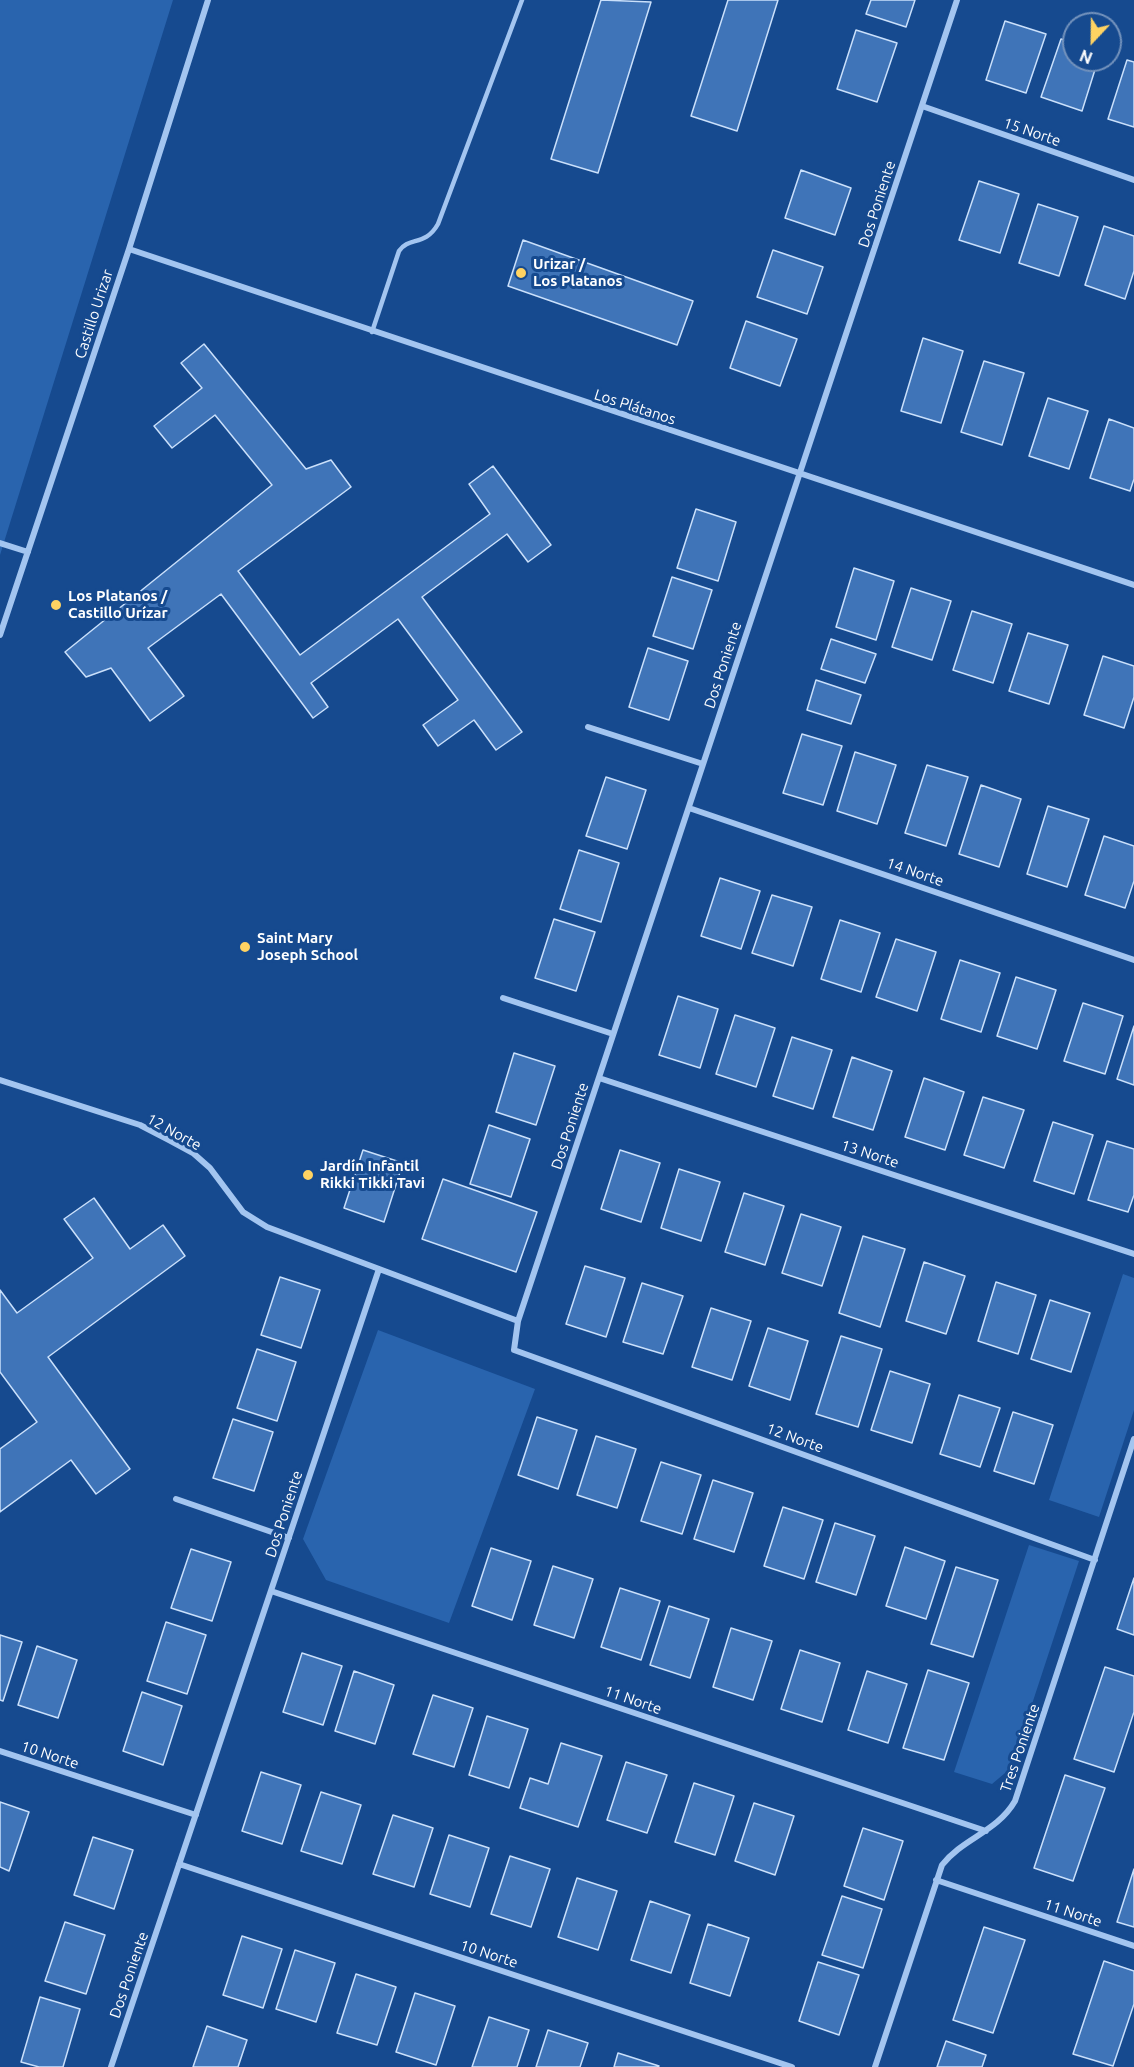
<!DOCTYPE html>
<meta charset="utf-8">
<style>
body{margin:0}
#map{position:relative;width:1134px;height:2067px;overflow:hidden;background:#164a8f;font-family:Ubuntu,sans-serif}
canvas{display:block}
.north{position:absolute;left:1062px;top:12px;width:60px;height:60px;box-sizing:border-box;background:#164a8f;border:2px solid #7392bc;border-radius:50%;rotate:202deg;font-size:16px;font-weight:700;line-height:24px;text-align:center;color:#fff}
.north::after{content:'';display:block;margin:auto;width:21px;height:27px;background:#ffd362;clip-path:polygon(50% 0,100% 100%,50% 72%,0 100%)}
</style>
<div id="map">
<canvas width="1134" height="2067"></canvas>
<div class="north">N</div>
</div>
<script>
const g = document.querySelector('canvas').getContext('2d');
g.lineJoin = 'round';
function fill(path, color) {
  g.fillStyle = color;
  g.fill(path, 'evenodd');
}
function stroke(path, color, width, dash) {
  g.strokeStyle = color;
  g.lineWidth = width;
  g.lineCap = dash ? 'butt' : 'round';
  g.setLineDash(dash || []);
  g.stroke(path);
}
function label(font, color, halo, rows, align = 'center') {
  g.font = font + ' Ubuntu,sans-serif';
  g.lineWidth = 6;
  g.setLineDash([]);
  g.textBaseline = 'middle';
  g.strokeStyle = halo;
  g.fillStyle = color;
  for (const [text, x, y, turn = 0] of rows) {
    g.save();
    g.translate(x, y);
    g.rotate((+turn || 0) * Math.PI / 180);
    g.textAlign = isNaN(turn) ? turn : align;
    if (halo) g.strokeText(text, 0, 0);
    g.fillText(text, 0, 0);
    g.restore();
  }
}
fill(new Path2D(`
 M0,0H173L0,555Z
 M1123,1274L1134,1278V1410L1099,1517L1049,1500Z
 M378,1330L535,1389L449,1623L326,1580L303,1539Z
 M1029,1545L1079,1561L1011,1768L992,1784L954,1772Z`), '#2964ae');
const building = new Path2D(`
 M601,0L651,2L598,173L551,159Z
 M728,0H778L737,131L691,116Z
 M871,0H915L906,27L866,14Z
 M1005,21L1046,34L1026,93L986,80Z
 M856,30L897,43L877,102L837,89Z
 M1061,39L1074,43V60H1098L1082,111L1041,97Z
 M1127,60L1134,62V127L1108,119Z
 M801,170L851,188L835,235L785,218Z
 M979,181L1019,194L1000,253L959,240Z
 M1038,204L1078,217L1059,276L1019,263Z
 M1104,226L1134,236V271L1125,299L1085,285Z
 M523,240L693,301L677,345L508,286Z
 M773,250L823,267L807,314L757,297Z
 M746,321L797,339L780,386L730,368Z
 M923,338L963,351L941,423L901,411Z
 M204,344L306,469L331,460L351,487L238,571L300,655L490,514L469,484L493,466L551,545L528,562L507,534L422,597L522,732L496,750L474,720L438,746L423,725L458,700L398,619L311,683L328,707L313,718L221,594L148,648L184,696L150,721L111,668L86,677L65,652L272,485L215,415L172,448L154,426L202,388L181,363Z
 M984,361L1024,373L1002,445L961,432Z
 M1048,398L1088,411L1069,469L1029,456Z
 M1109,419L1134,428V479L1130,491L1090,478Z
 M696,509L736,522L718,581L677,568Z
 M854,568L894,581L876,640L836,627Z
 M672,577L712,590L693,649L653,636Z
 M911,588L951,601L932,660L892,647Z
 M972,611L1012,624L993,683L953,670Z
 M1028,633L1068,645L1049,704L1009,691Z
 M831,639L876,654L865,683L821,669Z
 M648,648L688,661L669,720L629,707Z
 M1103,656L1134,666V697L1124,728L1084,715Z
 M816,680L861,695L851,724L807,710Z
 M802,734L842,746L823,805L783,793Z
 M855,752L896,765L877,824L837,811Z
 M927,765L968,777L946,846L905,833Z
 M606,777L646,790L627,849L586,836Z
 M981,785L1021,799L999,867L959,854Z
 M1048,806L1089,819L1067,887L1027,874Z
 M1104,836L1134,846V881L1125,908L1085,895Z
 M579,850L619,863L601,922L560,909Z
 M720,878L760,891L741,949L701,936Z
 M772,895L812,907L793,966L752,953Z
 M554,919L595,932L576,991L535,978Z
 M840,920L880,933L861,992L821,979Z
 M896,939L936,952L917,1011L876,997Z
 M960,960L1000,973L981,1032L941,1019Z
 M1016,977L1056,990L1037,1049L997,1036Z
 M678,996L718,1009L700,1068L659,1055Z
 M1083,1003L1123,1016L1105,1074L1064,1061Z
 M735,1015L775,1028L756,1087L716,1074Z
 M1134,1026V1085L1117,1079Z
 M792,1037L832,1050L813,1109L773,1096Z
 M514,1053L555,1066L536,1125L496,1112Z
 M852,1057L892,1071L873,1130L833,1117Z
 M924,1078L964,1092L945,1150L905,1137Z
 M983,1097L1024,1110L1004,1168L964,1155Z
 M1053,1122L1093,1135L1074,1194L1034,1181Z
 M489,1125L530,1139L511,1197L470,1184Z
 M1107,1141L1134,1149V1195L1128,1212L1088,1200Z
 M363,1150L403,1163L384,1222L344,1208Z
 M620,1150L660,1163L641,1222L601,1209Z
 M679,1169L720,1182L701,1241L661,1228Z
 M443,1179L537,1212L516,1272L422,1239Z
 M744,1193L784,1206L765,1265L725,1252Z
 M94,1198L130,1249L163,1225L185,1256L48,1357L130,1469L96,1494L71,1460L0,1512V1449L37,1422L0,1372V1290L17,1313L93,1258L64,1219Z
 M801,1214L841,1227L822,1286L782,1273Z
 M863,1236L905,1249L880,1327L839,1313Z
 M924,1262L965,1276L946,1334L906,1321Z
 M585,1266L625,1278L606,1337L566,1324Z
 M280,1277L320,1290L301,1348L261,1335Z
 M996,1282L1036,1295L1018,1354L978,1341Z
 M642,1283L683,1296L663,1354L623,1342Z
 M1050,1300L1090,1313L1071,1372L1031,1359Z
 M711,1308L751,1321L732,1380L692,1367Z
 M768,1328L808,1341L790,1400L749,1386Z
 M841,1336L882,1349L858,1427L816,1414Z
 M257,1349L296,1362L277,1421L237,1408Z
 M890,1371L930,1384L912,1443L871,1430Z
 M959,1395L1000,1408L980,1467L940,1454Z
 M1013,1412L1053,1425L1034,1484L994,1471Z
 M537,1417L577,1430L558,1489L518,1475Z
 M233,1419L273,1432L254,1491L213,1478Z
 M596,1436L636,1449L617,1508L577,1495Z
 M661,1462L701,1475L682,1534L641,1521Z
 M713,1480L753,1493L734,1552L694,1539Z
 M783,1507L823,1520L804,1579L764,1566Z
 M835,1523L875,1536L856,1595L816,1582Z
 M905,1547L945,1561L926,1619L886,1606Z
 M491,1548L531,1561L512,1620L472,1606Z
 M191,1549L231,1562L212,1621L171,1608Z
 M553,1566L593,1579L574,1638L534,1625Z
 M956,1567L998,1580L973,1657L931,1644Z
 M1134,1578V1635L1117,1629Z
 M620,1588L660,1601L641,1660L601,1647Z
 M669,1606L709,1619L690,1678L650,1665Z
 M166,1622L206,1635L187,1694L147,1681Z
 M731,1628L772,1641L753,1700L713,1687Z
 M0,1635L22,1642L3,1701L0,1700Z
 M37,1646L77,1660L58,1718L18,1705Z
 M800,1650L840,1663L822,1722L781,1709Z
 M302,1653L342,1666L323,1725L283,1712Z
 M1105,1667L1134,1676V1712L1114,1772L1074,1759Z
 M928,1670L969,1683L944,1760L903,1748Z
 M354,1671L394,1685L375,1744L335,1731Z
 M867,1671L907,1684L888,1743L848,1730Z
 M142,1692L182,1706L163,1765L123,1751Z
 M433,1695L473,1708L454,1767L413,1754Z
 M487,1716L528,1729L509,1788L469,1775Z
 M561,1743L602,1756L578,1827L520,1808L530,1778L548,1784Z
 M626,1762L667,1775L647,1833L607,1820Z
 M261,1772L301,1785L282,1844L242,1831Z
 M1065,1775L1105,1788L1073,1881L1034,1868Z
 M694,1783L734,1796L715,1855L675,1842Z
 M321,1792L361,1805L342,1864L301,1851Z
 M0,1802L29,1812L9,1871L0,1867Z
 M754,1803L794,1816L775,1875L735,1861Z
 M393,1815L433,1828L414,1887L373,1874Z
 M863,1828L903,1841L884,1900L844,1886Z
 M449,1835L489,1848L470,1907L430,1894Z
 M93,1837L133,1850L114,1909L74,1895Z
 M510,1856L550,1869L531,1927L491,1914Z
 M1134,1869V1927L1117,1922Z
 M577,1878L617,1891L598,1950L558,1937Z
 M842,1896L882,1909L863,1968L822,1955Z
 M650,1901L690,1915L671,1973L631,1960Z
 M65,1922L105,1935L86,1994L45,1981Z
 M708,1924L749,1938L730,1996L690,1983Z
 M984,1927L1025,1940L993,2033L953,2020Z
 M242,1936L282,1949L263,2008L223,1995Z
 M295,1950L335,1963L316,2022L276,2009Z
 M1104,1961L1134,1971V2004L1113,2066L1073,2054Z
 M818,1962L859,1975L839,2035L799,2021Z
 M356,1974L396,1987L377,2045L337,2033Z
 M415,1993L455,2006L436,2065L396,2052Z
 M40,1997L80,2009L63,2067H39L21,2062Z
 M489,2017L529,2030L517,2067H472Z
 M207,2026L247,2040L238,2067H193Z
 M548,2030L588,2043L580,2067H536Z
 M946,2041L986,2055L982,2067H937Z
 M618,2053L659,2066L658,2067H614Z`);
fill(building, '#3f74b8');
stroke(building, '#cae0fb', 1.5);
stroke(new Path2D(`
 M372,332L399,251C409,236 425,247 438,224L522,0`), '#a3c5f0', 4.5);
stroke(new Path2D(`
 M957,0L518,1321L514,1350L1095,1560
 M922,106L1134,180
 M129,249L1134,585
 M0,543L28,552
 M0,635L129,249L208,0
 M588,727L703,764
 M689,808L1134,960
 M503,998L613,1034
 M599,1078L1134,1254
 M0,1080L140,1125L169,1140L193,1153L210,1168L243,1212L267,1227L518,1321
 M176,1499L289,1538
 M271,1591L986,1831
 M0,1751L196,1815
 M179,1864L792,2067
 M936,1880L1134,1946
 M111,2067L379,1269
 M875,2067L942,1865C963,1838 997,1832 1015,1801L1134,1439`), '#a3c5f0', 6);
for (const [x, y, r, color] of [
 [521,273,6,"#ffd362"],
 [56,605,6,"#ffd362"],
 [245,947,6,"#ffd362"],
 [308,1175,6,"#ffd362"]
]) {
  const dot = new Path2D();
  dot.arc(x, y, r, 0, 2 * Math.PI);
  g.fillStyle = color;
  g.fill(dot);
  stroke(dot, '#164a8f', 2);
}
label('15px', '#fff', '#164a8f', [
 ["15 Norte",1032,132,19],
 ["Dos Poniente",877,204,-72],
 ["Castillo Urizar",94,314,-72],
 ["Los Plátanos",635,407,18],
 ["Dos Poniente",723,665,-72],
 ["14 Norte",915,872,19],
 ["Dos Poniente",570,1126,-72],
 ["12 Norte",174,1132,29],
 ["13 Norte",870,1154,18],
 ["12 Norte",795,1438,20],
 ["Dos Poniente",284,1514,-72],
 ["11 Norte",633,1700,19],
 ["Tres Poniente",1020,1748,-71],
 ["10 Norte",50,1755,18],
 ["11 Norte",1073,1913,18],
 ["10 Norte",489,1954,18],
 ["Dos Poniente",129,1975,-71]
]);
label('bold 15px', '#fff', '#164a8f', [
 ["Urizar /",533,264],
 ["Los Platanos",533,281],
 ["Los Platanos /",68,596],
 ["Castillo Urízar",68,613],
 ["Saint Mary",257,938],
 ["Joseph School",257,955],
 ["Jardín Infantil",320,1166],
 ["Rikki Tikki Tavi",320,1183]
], 'left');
</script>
